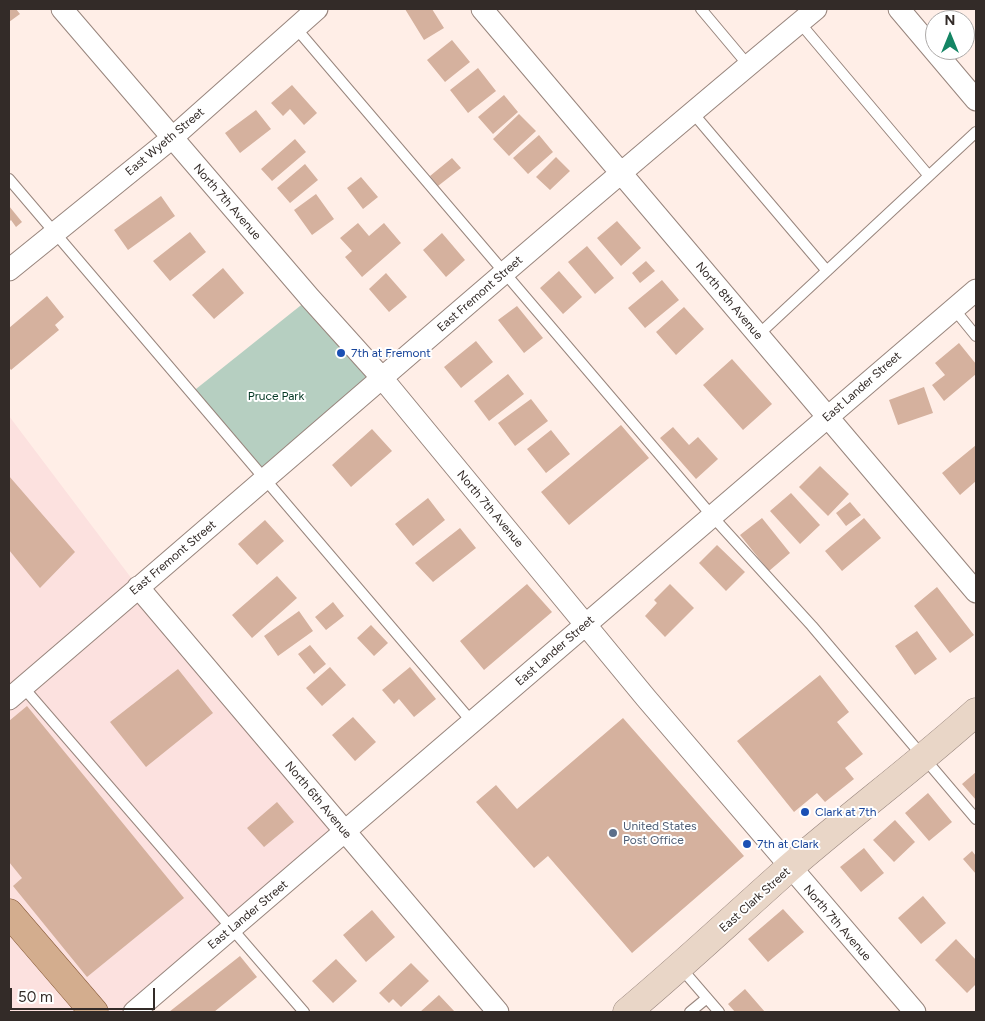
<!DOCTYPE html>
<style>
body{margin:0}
#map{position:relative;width:985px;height:1021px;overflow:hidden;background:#ffeee7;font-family:Figtree,sans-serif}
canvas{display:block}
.frame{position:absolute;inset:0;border:10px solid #332b28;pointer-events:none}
.north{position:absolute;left:925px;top:10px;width:50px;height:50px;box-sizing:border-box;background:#fff;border:1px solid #adaaa9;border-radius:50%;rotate:0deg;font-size:14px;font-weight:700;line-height:20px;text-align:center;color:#332b28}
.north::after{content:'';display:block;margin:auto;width:18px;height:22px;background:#148564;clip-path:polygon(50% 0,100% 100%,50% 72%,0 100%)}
.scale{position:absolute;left:10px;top:988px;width:145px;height:22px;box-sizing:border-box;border:2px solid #332b28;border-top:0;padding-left:6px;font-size:15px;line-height:18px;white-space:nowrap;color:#332b28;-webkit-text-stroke:4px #fff;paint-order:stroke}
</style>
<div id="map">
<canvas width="985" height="1021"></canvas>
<div class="frame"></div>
<div class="north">N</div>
<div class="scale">50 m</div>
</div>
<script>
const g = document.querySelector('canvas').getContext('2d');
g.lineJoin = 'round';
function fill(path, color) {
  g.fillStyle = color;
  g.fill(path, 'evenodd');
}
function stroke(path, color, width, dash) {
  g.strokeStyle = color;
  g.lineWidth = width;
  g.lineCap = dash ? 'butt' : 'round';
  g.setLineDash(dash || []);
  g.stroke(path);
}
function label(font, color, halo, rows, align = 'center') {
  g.font = font + ' Figtree,sans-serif';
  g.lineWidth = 4;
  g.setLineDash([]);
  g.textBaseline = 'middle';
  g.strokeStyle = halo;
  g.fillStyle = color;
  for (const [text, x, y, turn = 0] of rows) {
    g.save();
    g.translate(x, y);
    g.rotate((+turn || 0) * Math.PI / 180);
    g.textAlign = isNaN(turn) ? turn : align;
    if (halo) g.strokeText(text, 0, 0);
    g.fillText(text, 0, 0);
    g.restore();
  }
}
fill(new Path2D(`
 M9,416L138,587L345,833L134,1012H9Z`), '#fce1df');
fill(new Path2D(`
 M310,298L382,378L265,480L191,393Z`), '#b6cfc1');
fill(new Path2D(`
 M9,9H16L20,14L9,22Z
 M405,9H432L444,28L424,40Z
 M452,40L470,62L445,82L427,60Z
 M478,68L496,91L468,113L450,90Z
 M292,85L317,113L304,125L290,109L283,116L271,103Z
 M504,95L518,112L493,134L478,117Z
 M256,110L271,129L240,153L225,133Z
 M519,114L536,131L509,156L493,139Z
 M539,135L553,152L528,174L513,158Z
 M295,139L306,152L272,181L261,169Z
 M556,157L570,171L550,190L536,177Z
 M452,158L461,168L438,186L430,176Z
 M305,164L318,180L290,203L277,188Z
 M361,177L378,197L363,209L347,188Z
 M316,194L334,219L312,235L294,210Z
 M161,196L175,216L128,250L114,230Z
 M9,206L22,222L16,227L11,220L9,222Z
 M617,221L641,248L621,266L597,238Z
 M358,223L369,236L384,223L401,243L362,277L345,257L352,251L340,238Z
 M190,232L206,252L170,281L153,261Z
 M442,233L465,260L446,277L423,250Z
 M587,246L614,278L595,294L568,262Z
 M646,261L655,271L640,283L632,273Z
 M223,268L244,293L214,319L192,295Z
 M559,271L582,297L563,314L540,288Z
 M386,273L407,297L389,312L369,289Z
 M662,280L679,300L645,328L628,308Z
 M47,296L64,317L55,325L59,330L11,370L9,367V328Z
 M517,306L543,338L524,353L498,320Z
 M684,307L704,329L676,355L656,332Z
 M476,341L493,362L461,388L444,367Z
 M959,343L976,364V374L944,401L932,385L945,375L935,363Z
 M732,359L772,404L743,430L703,385Z
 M508,374L524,394L489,421L474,401Z
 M924,387L933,413L898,425L889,400Z
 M531,399L548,421L515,446L498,423Z
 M621,425L649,458L569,525L541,492Z
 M673,427L689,445L698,437L718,459L696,479L660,438Z
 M372,429L392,451L351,487L332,465Z
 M551,430L570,454L546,473L527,449Z
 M976,445V481L960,495L942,473Z
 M820,466L849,494L828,516L799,487Z
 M9,476L75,552L40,588L9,550Z
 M791,493L820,525L800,544L770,511Z
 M428,498L445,520L413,546L395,524Z
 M850,502L861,515L846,526L836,513Z
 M762,518L790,553L769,571L740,535Z
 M864,518L881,538L842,571L825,551Z
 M265,520L284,541L257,565L238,544Z
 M460,528L476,548L433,582L415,563Z
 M717,545L745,572L726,591L699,563Z
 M277,576L297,598L252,638L232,615Z
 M527,584L552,612L484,670L460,641Z
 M670,584L694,608L665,637L645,616L657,603L654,600Z
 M937,587L974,635L950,653L914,606Z
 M333,602L344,616L326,630L315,617Z
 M299,611L313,631L278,656L264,636Z
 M371,625L388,643L374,656L357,638Z
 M917,631L937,659L915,675L895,646Z
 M310,645L326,664L314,674L298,654Z
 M330,667L346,685L322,706L306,688Z
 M410,667L436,699L414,717L399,699L394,704L382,690Z
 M178,669L213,713L146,767L110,722Z
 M820,675L849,712L837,722L863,754L845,768L854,779L825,802L817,793L794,812L737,741Z
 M27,706L184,898L87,977L13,886L22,878L9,862V721Z
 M353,717L376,742L355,761L332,735Z
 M623,718L744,856L632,953L548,856L534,868L476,802L496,785L517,809Z
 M976,772V800L962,784Z
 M928,793L952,822L929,841L905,813Z
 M277,802L294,822L264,847L247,828Z
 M895,820L915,842L894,862L873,840Z
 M864,848L884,873L861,892L840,867Z
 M972,851L976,856V874L963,859Z
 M923,896L946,923L921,944L898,918Z
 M783,909L804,932L768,962L748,939Z
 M372,910L395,937L366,962L343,935Z
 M956,939L976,960V984L967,993L935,960Z
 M240,956L257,977L214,1012H169Z
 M336,959L357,981L333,1003L312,981Z
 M411,963L429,981L401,1007L393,999L389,1003L379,993Z
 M745,989L765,1012H735L728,1004Z
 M439,995L455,1012H420Z`), '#d5b19e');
const service = new Path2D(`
 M701,9L748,65
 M800,23L929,176
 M295,27L712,516L812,626L976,819
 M692,112L827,271
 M9,179L472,722
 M954,309L976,336
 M758,335L976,132
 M23,687L304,1012
 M681,968L719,1012
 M690,1012L707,998`);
const minor = new Path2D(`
 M62,9L310,298L382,378L646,698L915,1012
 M482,9L976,592
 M899,9L976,100
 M9,270L172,138L317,9
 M138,587L498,1012
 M9,699C278,469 544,235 816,9
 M134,1012L976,290`);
const secondary = new Path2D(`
 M627,1012C682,966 735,916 789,868C850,815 916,766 976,712`);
const primary = new Path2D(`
 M9,913L94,1012`);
stroke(service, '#98857d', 12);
stroke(minor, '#98857d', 23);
stroke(secondary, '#98857d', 29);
stroke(primary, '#885c3a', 29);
stroke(service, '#fff', 10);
stroke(minor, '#fff', 21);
stroke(secondary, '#e9d6c7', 28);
stroke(primary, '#d3ad8e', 28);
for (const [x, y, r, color] of [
 [341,353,5,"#1a4fb4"],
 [805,812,5,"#1a4fb4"],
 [613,833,5,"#5c6f8a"],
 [747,844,5,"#1a4fb4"]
]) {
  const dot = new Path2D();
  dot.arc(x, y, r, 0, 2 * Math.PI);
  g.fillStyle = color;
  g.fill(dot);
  stroke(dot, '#fff', 2);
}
label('12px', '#332b28', '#fff', [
 ["East Wyeth Street",165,142,-40],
 ["North 7th Avenue",227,202,49],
 ["East Fremont Street",480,294,-41],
 ["North 8th Avenue",729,301,50],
 ["East Lander Street",862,387,-41],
 ["North 7th Avenue",490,509,50],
 ["East Fremont Street",173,558,-40],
 ["East Lander Street",555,651,-41],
 ["North 6th Avenue",318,800,50],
 ["East Clark Street",755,900,-42],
 ["East Lander Street",248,915,-40],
 ["North 7th Avenue",837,923,49]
]);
label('12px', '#164399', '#fff', [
 ["7th at Fremont",351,353],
 ["Clark at 7th",815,812],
 ["7th at Clark",757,844]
], 'left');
label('12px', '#033723', '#fff', [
 ["Pruce Park",276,396]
]);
label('12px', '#4e5e75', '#fff', [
 ["United States",623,826],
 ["Post Office",623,840]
], 'left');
</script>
